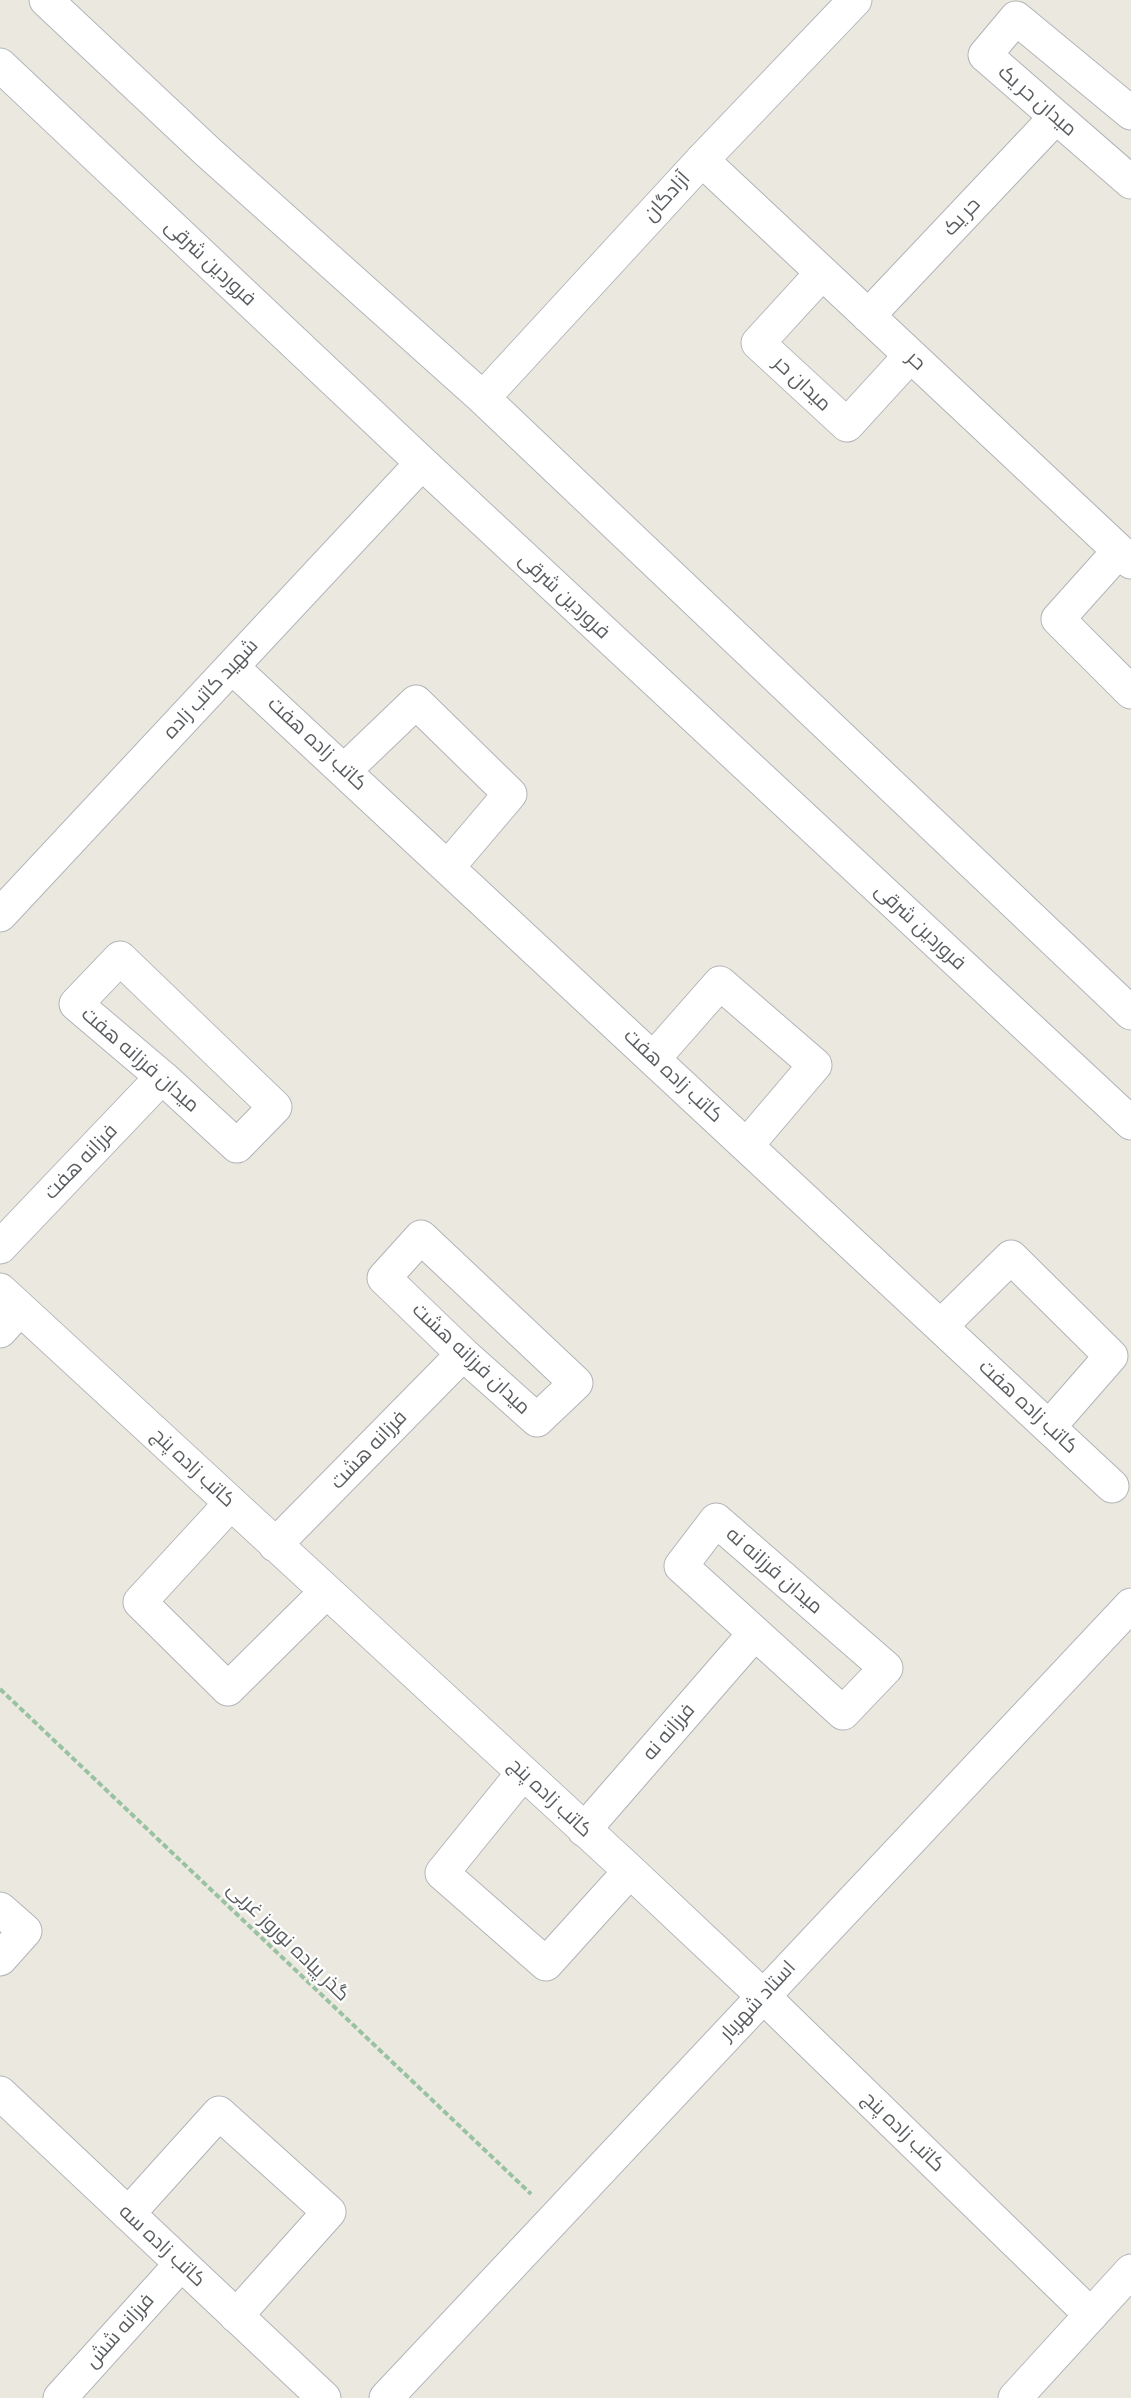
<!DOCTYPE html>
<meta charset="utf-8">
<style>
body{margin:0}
canvas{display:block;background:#ebe8e0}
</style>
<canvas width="1131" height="2398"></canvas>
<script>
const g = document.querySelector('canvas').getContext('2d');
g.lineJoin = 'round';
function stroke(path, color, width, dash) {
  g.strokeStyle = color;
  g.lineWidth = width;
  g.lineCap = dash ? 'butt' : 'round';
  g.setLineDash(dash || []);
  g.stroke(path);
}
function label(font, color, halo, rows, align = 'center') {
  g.font = font + ' Karla,Cairo,sans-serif';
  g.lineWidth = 4.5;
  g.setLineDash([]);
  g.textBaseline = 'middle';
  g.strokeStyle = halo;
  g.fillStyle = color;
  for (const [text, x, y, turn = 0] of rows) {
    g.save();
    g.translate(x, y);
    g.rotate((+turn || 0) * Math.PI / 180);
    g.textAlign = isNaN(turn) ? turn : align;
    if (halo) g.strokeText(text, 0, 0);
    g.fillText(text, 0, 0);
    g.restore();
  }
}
const street = new Path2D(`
 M1131,113L1016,18L985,55L1131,182
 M702,160L1131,562
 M822,273L758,343L847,425L910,356
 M868,316L1055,118
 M1119,551L1058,619L1131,692
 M232,667L1112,1486
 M345,770L416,702L510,794L448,867
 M120,958L275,1107L237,1146L162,1077L76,1004Z
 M654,1058L720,983L815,1065L747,1145
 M421,1237L576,1383L537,1420L463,1354L384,1278Z
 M0,1247L162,1077
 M0,1290L630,1871L763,1996L1091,2315
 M941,1326L1011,1257L1111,1356L1049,1427
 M0,1331L20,1309
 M231,1503L140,1602L228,1689L326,1592
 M716,1520L886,1668L843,1713L681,1566Z
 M275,1545L463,1354
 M523,1773L442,1873L546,1964L630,1871
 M584,1830L755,1633
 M0,1909L25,1931L0,1959
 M0,2093L324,2398
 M128,2214L219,2113L329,2212L236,2316
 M60,2398L181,2264`);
const secondary = new Path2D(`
 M46,0L208,152L483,398L1131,1013
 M0,65L422,463L1131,1123
 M483,398L702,160L855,0
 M0,915L422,463
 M386,2398L1131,1605
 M1015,2398L1131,2271`);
stroke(street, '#b1b4b7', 35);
stroke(secondary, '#b2b6ba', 35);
stroke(new Path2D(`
 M0,1689L531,2194`), '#98c2a1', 4, [6, 3]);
stroke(street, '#fff', 33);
stroke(secondary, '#fff', 33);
label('20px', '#595d60', '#fff', [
 ["میدان حر یک",1037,101,41],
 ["آزادگان",667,197,-48],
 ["حر یک",962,217,-47],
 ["فروردین شرقی",210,263,43],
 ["حر",916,361,43],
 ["میدان حر",802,384,43],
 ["فروردین شرقی",564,596,43],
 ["شهید کاتب زاده",211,689,-47],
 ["کاتب زاده هفت",317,744,43],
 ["فروردین شرقی",920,927,43],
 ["میدان فرزانه هفت",140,1060,41],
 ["کاتب زاده هفت",673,1076,43],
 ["فرزانه هفت",81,1162,-46],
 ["میدان فرزانه هشت",471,1359,43],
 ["کاتب زاده هفت",1028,1407,43],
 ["فرزانه هشت",369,1450,-46],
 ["کاتب زاده پنج",193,1468,43],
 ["میدان فرزانه نه",774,1571,41],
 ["فرزانه نه",669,1732,-49],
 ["کاتب زاده پنج",550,1798,43],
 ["گذر پیاده نوروز غربی",288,1942,44],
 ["استاد شهریار",758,2001,-47],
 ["کاتب زاده پنج",903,2132,44],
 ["کاتب زاده سه",162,2246,43],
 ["فرزانه شش",120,2331,-48]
]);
</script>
